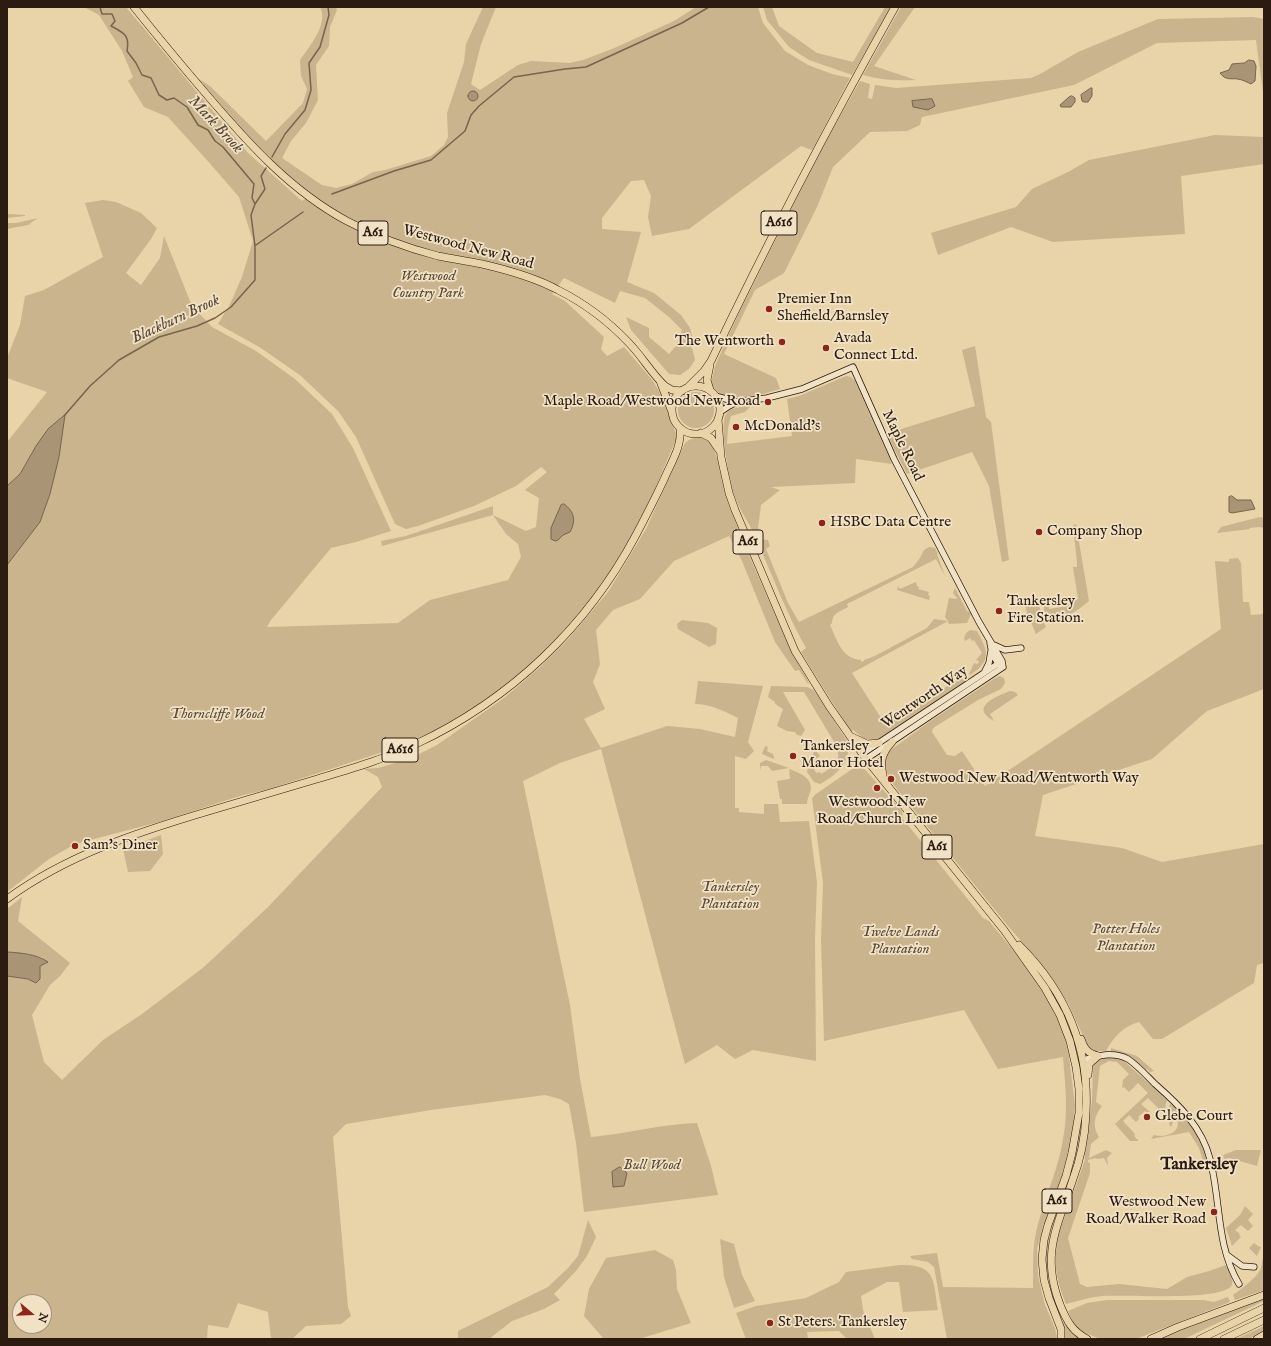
<!DOCTYPE html>
<style>
body{margin:0}
#map{position:relative;width:1271px;height:1346px;overflow:hidden;background:#e9d3a8;font-family:"IM FELL English",serif}
canvas{display:block}
.frame{position:absolute;inset:0;border:8px solid #2c1b11;pointer-events:none}
.north{position:absolute;left:12px;top:1294px;width:40px;height:40px;box-sizing:border-box;background:#f1e2c6;border:1px solid #a2927e;border-radius:50%;rotate:109deg;font-size:11px;font-weight:700;line-height:16px;text-align:center;color:#2c1b11}
.north::after{content:'';display:block;margin:auto;width:14px;height:18px;background:#8f2418;clip-path:polygon(50% 0,100% 100%,50% 72%,0 100%)}
</style>
<div id="map">
<canvas width="1271" height="1346"></canvas>
<div class="frame"></div>
<div class="north">N</div>
</div>
<script>
const g = document.querySelector('canvas').getContext('2d');
g.lineJoin = 'round';
function fill(path, color) {
  g.fillStyle = color;
  g.fill(path, 'evenodd');
}
function stroke(path, color, width, dash) {
  g.strokeStyle = color;
  g.lineWidth = width;
  g.lineCap = dash ? 'butt' : 'round';
  g.setLineDash(dash || []);
  g.stroke(path);
}
function label(font, color, halo, rows, align = 'center') {
  g.font = font + ' "IM FELL English",serif';
  g.lineWidth = 3.5;
  g.setLineDash([]);
  g.textBaseline = 'middle';
  g.strokeStyle = halo;
  g.fillStyle = color;
  for (const [text, x, y, turn = 0] of rows) {
    g.save();
    g.translate(x, y);
    g.rotate((+turn || 0) * Math.PI / 180);
    g.textAlign = isNaN(turn) ? turn : align;
    if (halo) g.strokeText(text, 0, 0);
    g.fillText(text, 0, 0);
    g.restore();
  }
}
fill(new Path2D(`
 M84,7H126L248,153L302,201L311,194L278,166L244,132L198,78L211,87L266,141L303,103L307,89L301,76L300,60C309,47 329,24 320,7H336L337,10L330,27L329,46L316,65L318,100L306,123L291,141L282,158L322,185L336,188L352,184L373,172L385,170L431,156L444,145L448,137L447,113L464,62L466,44L483,7H496L481,44L471,84L480,90L518,65L531,61L569,63L583,60L612,49L674,21L696,7H758L763,23L785,51L808,65L832,74L850,78L812,150L801,146L689,229L652,236L648,217L651,196L644,180L631,181L602,218V229L641,232L627,282L654,293L681,315L690,328L693,340L685,341L692,348L695,360L689,369L680,375L669,374L631,330L626,317L649,328V337L669,354L676,346L682,330L669,317L645,298L620,291L615,303L564,278L552,294L565,301L604,337L601,349L607,356L624,347L653,381L662,396L672,424L675,430L677,437L654,491L634,532L609,575L589,602L558,637L534,661L504,687L463,715L417,741L269,789L240,796L159,822L75,844L49,859L7,892V565L40,522L50,494L36,446L20,474L7,486V442L47,392L7,378V358L20,325L25,296L44,290L103,257L85,203L103,200L116,202L141,213L157,228L151,239L126,273L141,285L160,258L164,236L190,301L196,310L212,327L256,351L295,379L332,414L353,448L391,531L356,542L331,548L271,620L267,627L398,623L430,600L508,580L521,557L518,544L506,534L493,515L382,546L381,541L406,536L493,506V515L526,531L536,527L539,498L525,490L547,472L541,467L516,486L474,506L418,526L406,529L395,524L356,437L338,411L301,376L261,348L218,324L230,304L242,277L253,241L239,197L206,159L168,117L144,107L128,81L133,77L122,51L99,15Z
 M763,7H772L779,26L817,53L853,62L885,7H891L852,75L809,60L789,47L767,20Z
 M901,7H915L874,66L916,80C897,81 881,80 863,75Z
 M1253,17L1264,19V100L1256,40L1157,43L1074,85L922,117L920,125L907,131L870,132L833,167L817,207L784,273L755,290L724,354L776,378L780,389C763,394 731,406 717,391C715,389 713,386 711,383L715,366L739,313L814,162L860,81L870,84L868,98L872,99L875,85L896,88L1031,78L1042,73L1078,52L1158,19Z
 M1215,135L1264,137V164L1181,176L1185,234L1053,242L1011,227L938,255L931,233L1016,207L1032,189L1070,171L1089,160Z
 M7,214L25,215V216L7,218Z
 M38,218L28,225L7,229V223H16Z
 M975,346L986,417L991,422L1009,560L1002,562L989,486L972,452L907,474L888,437L890,431L897,428L898,430L975,406L962,350Z
 M846,376L851,377L855,381L892,464L856,459L855,483L771,487L780,490L761,505L758,528L762,539L768,540L770,546L766,549L788,603L799,622L913,567L920,558L924,550L929,547L935,548L938,554H937L945,576L936,559L847,604L848,607C841,611 832,613 832,623L830,625C837,640 842,659 861,660V662L864,661V660L875,656L927,628L934,619L948,621L945,617L949,598L956,599L957,598L953,593L955,588L967,611L970,612L971,614L967,623L949,624L948,621L852,673L883,721L968,675L969,679L890,732L879,743L875,739H864L853,730L851,732L801,652L806,648C785,611 771,571 753,532C747,519 737,506 733,492C729,478 719,425 726,414C730,407 743,406 751,406L745,412L731,416L728,428L727,444L792,436L787,399L799,396Z
 M678 410a18 18 0 1 1 36 0a18 18 0 1 1-36 0Z
 M697,437C719,436 720,479 726,495C734,521 745,545 755,569C772,608 788,646 809,683L808,684L799,670L795,671L775,642L742,561L729,536L674,561L640,599L613,610L596,630L600,664L593,682L605,709L584,719L601,748L667,726L700,729L735,737L738,718C724,711 710,704 695,704L698,681L763,686L748,742L754,751L746,759L735,756V808H739V812L764,814V804H778L780,822L809,821L817,882L815,938L816,1061L753,1050L735,1059L717,1045L685,1064L601,749L560,763L523,781L570,1005L580,1079L591,1137C626,1134 661,1124 697,1123L711,1166L718,1195L584,1212L576,1143L569,1104L560,1099L545,1095L431,1110L346,1124L333,1137L348,1307L351,1316L341,1324L306,1326L292,1339H271L268,1312L238,1303L228,1328L208,1325L207,1339H7V976L28,979H40L39,965L43,958L27,954L7,952V909L22,897L18,921L70,963L60,976L50,985L32,1015L44,1062L62,1080L103,1040L142,1014L204,967L268,907L382,787L378,777L364,769L378,768L409,759L437,745L504,698L540,667L569,638L608,592L646,529L685,443L689,440ZM20,1302H44V1326H20Z
 M1260,517L1264,518V528L1259,527L1250,528V529L1217,533L1221,527Z
 M1076,524L1089,601L1079,609L1054,624L1049,623L1044,612V598H1045L1046,606H1049V609L1067,606V603L1074,602L1075,600L1078,599L1073,567H1077V562L1073,525Z
 M1238,558L1241,563L1243,602H1249L1251,615L1264,614V689L1207,711L1152,759L1043,795L1035,836L1122,848L1162,862L1264,844V963L1257,965L1254,983L1162,1039H1153L1139,1022C1124,1026 1113,1037 1106,1051H1096L1088,1047L1068,1003L1040,963L1008,926L892,783L885,768V761L888,752L929,722L995,678L1000,676L1004,678L1005,683L1001,689L978,700L933,728L932,732L947,755L955,756L962,751L985,786L1221,629L1215,561L1229,562V559Z
 M916,582L917,586L919,587L918,589L929,592L928,595L930,596L929,600L897,590L898,586L900,589Z
 M1037,599H1038L1042,619L1046,627L1036,634L1027,613L1024,601L1027,600L1028,604L1037,602Z
 M682,620L708,623L717,628L716,644L709,647L678,629L677,624Z
 M970,630L977,631C988,651 992,661 970,675L969,674L974,663L978,664L979,661L976,660L982,653L974,640L972,641L970,638L965,641C963,636 966,633 970,630Z
 M771,686L807,687L814,690L846,739C854,760 837,775 820,784L814,782L807,772L809,764L814,752H817L820,756L813,761L814,763L812,765L816,773L820,772L821,774C835,765 842,763 836,745L804,692H783L805,730L801,736L797,735L795,732L787,731L777,726L783,709L775,704V702L768,697Z
 M1010,691L1015,692L1018,695L990,714L994,721C969,707 995,697 1010,691Z
 M765,746L768,747L767,751L773,754V756H774V759L762,754Z
 M766,760L789,768L772,771L768,766H761L760,771V763Z
 M858,765H861L902,811L903,819L983,918L989,921L1037,979L1063,1026L1069,1056L1075,1106L1072,1141L1062,1176L1037,1248L1038,1276L1045,1305L1055,1328L1057,1339H947L934,1267L928,1262L912,1259L910,1256L937,1253L943,1287L1033,1288C1033,1266 1032,1245 1038,1224C1046,1194 1060,1165 1064,1133C1068,1108 1065,1082 1063,1057L998,1069L964,1010L824,1041L821,939L823,883L812,798L816,794Z
 M789,769C798,772 811,777 811,788C810,794 807,799 807,804H782V799H780L777,781L790,779Z
 M161,835L163,854L150,871L128,872L123,849Z
 M1111,1048L1137,1056L1154,1071L1150,1072L1147,1069L1146,1070L1130,1056L1111,1051Z
 M1111,1057L1124,1061L1167,1100C1163,1111 1167,1113 1173,1122L1171,1127L1169,1124L1170,1120L1148,1098L1141,1104L1150,1112H1146L1145,1111L1138,1117L1139,1119L1136,1122L1129,1115L1123,1121L1135,1134L1134,1136L1139,1141H1130L1115,1124L1148,1093L1138,1083L1129,1092L1124,1087L1122,1088L1123,1080L1129,1074L1117,1062L1109,1061L1100,1066L1096,1102L1102,1106C1094,1116 1092,1126 1099,1137L1091,1144L1089,1158L1106,1150L1112,1153L1107,1158L1108,1166L1104,1158L1097,1159L1095,1158L1088,1160V1162L1090,1163V1173L1068,1238L1080,1284L1087,1287L1119,1284L1167,1289L1187,1277L1209,1271L1226,1265C1228,1270 1234,1280 1232,1285C1223,1302 1123,1294 1102,1296C1090,1297 1078,1301 1066,1304C1055,1277 1053,1261 1059,1232L1085,1160L1084,1153L1092,1101L1093,1063L1103,1058Z
 M1170,1104L1173,1105C1191,1123 1202,1141 1209,1166L1207,1167L1206,1164H1204L1199,1148L1189,1132L1151,1139L1154,1135C1164,1138 1179,1134 1178,1122L1169,1107Z
 M1080,1124H1083C1080,1147 1074,1170 1066,1192C1058,1212 1049,1232 1048,1254C1047,1268 1050,1282 1053,1296L1052,1297C1035,1248 1057,1212 1072,1166C1076,1152 1078,1138 1080,1124Z
 M1236,1150H1261L1257,1166L1229,1158L1224,1159L1223,1155Z
 M1245,1206L1253,1214L1248,1220L1253,1226L1248,1231L1241,1225L1235,1230L1240,1234L1239,1235L1241,1237L1232,1246L1226,1228L1240,1215Z
 M588,1220L596,1237L587,1256L576,1271L554,1294L560,1300L544,1309L512,1321L489,1339H458V1331L548,1287L568,1268L578,1256Z
 M720,1239L734,1244L742,1275L755,1301L734,1308L724,1277Z
 M1254,1243L1258,1246L1261,1247L1257,1256L1249,1248Z
 M655,1250L673,1260L676,1270L677,1289L691,1323L639,1339H604L584,1316L589,1289L606,1258Z
 M1264,1255V1290L1235,1300L1233,1295C1241,1289 1257,1278 1261,1268C1262,1263 1262,1259 1264,1255Z
 M900,1265C937,1264 933,1281 938,1310L903,1312L899,1282H887L861,1296L863,1310L875,1339H847L839,1331L807,1332L808,1339H746L736,1313L756,1306L806,1298L839,1282L846,1272Z
 M1228,1297L1230,1302L1136,1339H1101L1082,1332L1073,1322L1068,1311L1087,1303L1107,1300H1203L1214,1302Z
 M1264,1298V1301L1184,1339H1157Z
 M1062,1322H1063L1071,1331L1079,1338L1064,1339V1327Z
 M1264,1326V1331L1249,1339H1236Z`), '#c9b48e');
const water = new Path2D(`
 M1249,60L1254,61L1256,66L1255,81L1251,84C1247,82 1243,80 1238,79C1231,78 1226,81 1220,73L1229,70L1232,64L1244,63Z
 M1091,88H1092V96L1088,102H1084L1082,101L1081,95Z
 M468 96a5 5 0 1 1 10 0a5 5 0 1 1-10 0Z
 M1072,96L1075,98V102L1071,107H1061L1060,105L1069,97Z
 M932,99L935,106L928,110L913,107L912,101Z
 M65,415L59,457L50,494L40,522L7,565V486L20,474L36,446L48,429Z
 M1232,496L1237,500H1251L1255,509L1232,513L1229,512V497Z
 M564,504C575,512 576,521 570,532L563,535L558,540L555,541L551,539V528L561,505Z
 M7,952C22,953 36,954 48,962L40,966V979L36,983L28,979L7,976Z
 M620,1167L627,1173L624,1186L613,1187L612,1172Z`);
fill(water, '#a99475');
stroke(water, '#77644d', 1);
stroke(new Path2D(`
 M100,7L102,14H112L115,21L111,26C124,33 130,35 127,51L136,63L142,75L151,78L159,95L167,100L174,98L187,107L198,125L208,130L215,141L223,147L254,184L252,198L255,204
 M272,157L285,134L305,110L311,90L309,63L320,47L329,15L328,7
 M332,194L394,171L431,160L465,131L471,115L479,106L514,77L565,69L586,67L682,23L709,7
 M256,245L303,212
 M64,416L90,386L119,360L159,337L197,326L215,318L231,307L255,280V246L251,215L255,204L265,189L261,176L266,168`), '#77644d', 1.5);
const secondary = new Path2D(`
 M715,396L737,402
 M720,412L729,406L737,402L767,398L802,389L853,367L894,459L979,622L1002,661L1003,667
 M990,643C991,651 994,660 1000,665
 M994,645L1005,650L1021,648
 M985,671L989,663L991,651
 M862,754L1002,661
 M866,759L1003,667
 M1083,1060C1098,1056 1113,1051 1128,1059C1138,1066 1146,1075 1155,1084C1179,1105 1202,1127 1210,1159C1221,1201 1216,1246 1239,1284
 M1227,1255L1242,1266L1254,1267`);
const highway = new Path2D(`
 M134,7C158,37 182,66 207,95C248,143 291,191 347,221C375,236 407,248 438,256C453,259 467,261 482,264C508,270 534,277 558,290C584,303 608,321 628,342C642,356 651,373 665,386L672,390L682,391
 M660,381L672,412
 M672 410a24 24 0 1 1 48 0a24 24 0 1 1-48 0Z
 M687,388L704,371L711,361C768,241 830,123 895,7
 M710,390L707,380L710,365
 M718,419L721,457L729,493L735,510L795,651L829,706L866,759L1004,930L1045,988L1060,1015L1070,1041L1076,1067L1079,1089V1113L1072,1153L1066,1176L1048,1225L1044,1240L1042,1259L1044,1280L1049,1298L1061,1329V1339
 M701,433L711,438L719,450
 M850,736L867,744L879,743
 M884,780C880,763 880,755 892,742
 M7,899C67,855 138,832 209,811C245,800 281,790 317,779C350,769 385,759 416,744C510,700 587,627 636,535C646,516 656,497 665,477C672,461 682,446 680,428
 M1019,945C1065,991 1090,1048 1086,1114C1085,1136 1081,1158 1073,1179C1057,1228 1040,1255 1061,1307C1067,1321 1072,1331 1087,1339
 M1081,1039C1084,1049 1088,1053 1098,1056
 M1088,1075L1089,1064L1098,1056
 M1151,1339L1178,1327L1264,1295
 M1200,1339L1264,1308
 M1224,1339L1264,1320
 M1257,1339L1264,1335`);
stroke(secondary, '#2c1b11', 7);
stroke(highway, '#2c1b11', 8);
stroke(secondary, '#f1e2c6', 5.5);
stroke(highway, '#e9d3a8', 7);
for (const [x, y, r, color] of [
 [769,309,4,"#8f2418"],
 [782,342,4,"#8f2418"],
 [826,348,4,"#8f2418"],
 [768,402,4,"#8f2418"],
 [736,427,4,"#8f2418"],
 [822,523,4,"#8f2418"],
 [1039,532,4,"#8f2418"],
 [999,611,4,"#8f2418"],
 [793,756,4,"#8f2418"],
 [891,779,4,"#8f2418"],
 [877,788,4,"#8f2418"],
 [75,846,4,"#8f2418"],
 [1147,1117,4,"#8f2418"],
 [1214,1212,4,"#8f2418"],
 [770,1323,4,"#8f2418"]
]) {
  const dot = new Path2D();
  dot.arc(x, y, r, 0, 2 * Math.PI);
  g.fillStyle = color;
  g.fill(dot);
  stroke(dot, '#f1e2c6', 1.5);
}
for (const [x, y, w] of [
 [779,223,36],
 [373,233,30],
 [748,542,30],
 [400,750,36],
 [937,847,30],
 [1057,1201,30]
]) {
  const box = new Path2D();
  box.roundRect(x - w / 2, y - 12, w, 24, 3);
  g.fillStyle = '#f1e2c6';
  g.fill(box);
  stroke(box, '#2c1b11', 1);
}
label('bold 14px', '#2c1b11', null, [
 ["A616",779,223],
 ["A61",373,233],
 ["A61",748,542],
 ["A616",400,750],
 ["A61",937,847],
 ["A61",1057,1201]
]);
label('15px', '#2c1b11', '#f1e2c6', [
 ["Westwood New Road",468,248,15],
 ["Maple Road",902,446,64],
 ["Wentworth Way",925,698,-34]
]);
label('italic 15px', '#5b4936', '#f1e2c6', [
 ["Westwood",428,277],
 ["Country Park",428,294],
 ["Thorncliffe Wood",217,715],
 ["Tankersley",730,888],
 ["Plantation",730,905],
 ["Potter Holes",1126,930],
 ["Plantation",1126,947],
 ["Twelve Lands",900,933],
 ["Plantation",900,950],
 ["Bull Wood",652,1166]
]);
label('15px', '#2c1b11', '#f1e2c6', [
 ["Premier Inn",777,300],
 ["Sheffield/Barnsley",777,317],
 ["Avada",834,339],
 ["Connect Ltd.",834,356],
 ["The Wentworth",774,342,"right"],
 ["Maple Road/Westwood New Road",760,402,"right"],
 ["McDonald's",744,427],
 ["HSBC Data Centre",830,523],
 ["Company Shop",1047,532],
 ["Tankersley",1007,602],
 ["Fire Station.",1007,619],
 ["Tankersley",801,747],
 ["Manor Hotel",801,764],
 ["Westwood New Road/Wentworth Way",899,779],
 ["Westwood New",877,803,"center"],
 ["Road/Church Lane",877,820,"center"],
 ["Sam's Diner",83,846],
 ["Glebe Court",1155,1117],
 ["Westwood New",1206,1203,"right"],
 ["Road/Walker Road",1206,1220,"right"],
 ["St Peters. Tankersley",778,1323]
], 'left');
label('italic 16px', '#584534', '#f1e2c6', [
 ["Mark Brook",215,125,47],
 ["Blackburn Brook",176,320,-25]
]);
label('bold 17px', '#2c1b11', '#f1e2c6', [
 ["Tankersley",1199,1166]
]);
</script>
